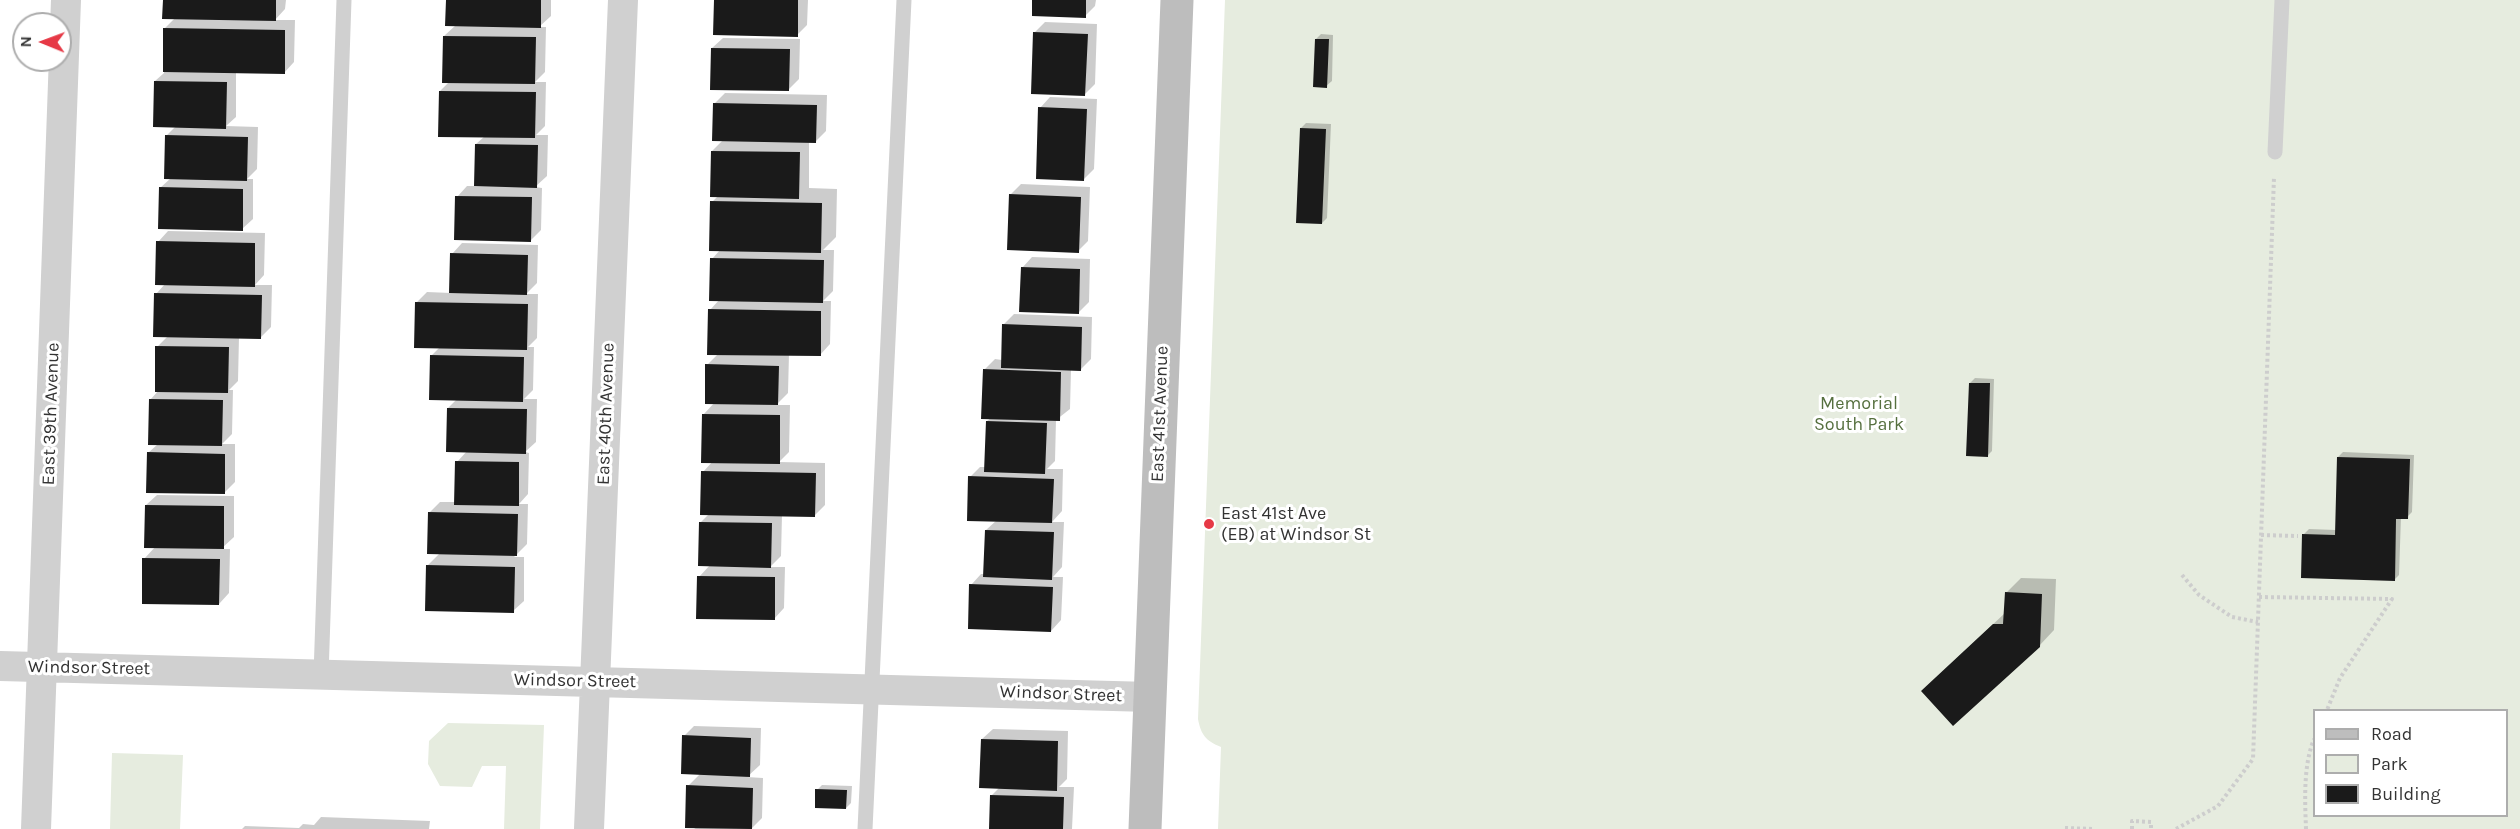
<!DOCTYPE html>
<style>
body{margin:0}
#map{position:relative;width:2520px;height:829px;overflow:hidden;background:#fff;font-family:Karla,sans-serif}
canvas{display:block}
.legend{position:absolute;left:2313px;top:709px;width:195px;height:108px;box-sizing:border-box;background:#fff;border:2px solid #adadad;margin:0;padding:8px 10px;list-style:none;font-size:18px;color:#333}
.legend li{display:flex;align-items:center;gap:12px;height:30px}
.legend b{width:30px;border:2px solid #adadad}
.north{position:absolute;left:12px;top:12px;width:60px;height:60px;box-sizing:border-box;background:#fff;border:2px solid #adadad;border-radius:50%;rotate:271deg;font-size:16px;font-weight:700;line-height:24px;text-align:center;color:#333}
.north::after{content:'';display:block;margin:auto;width:21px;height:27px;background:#e63946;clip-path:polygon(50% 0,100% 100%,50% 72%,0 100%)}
</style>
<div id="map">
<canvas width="2520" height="829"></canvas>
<ul class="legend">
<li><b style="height:8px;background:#bdbdbd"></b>Road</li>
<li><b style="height:16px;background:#e6ecdf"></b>Park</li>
<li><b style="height:16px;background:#1a1a1a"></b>Building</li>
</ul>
<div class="north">N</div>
</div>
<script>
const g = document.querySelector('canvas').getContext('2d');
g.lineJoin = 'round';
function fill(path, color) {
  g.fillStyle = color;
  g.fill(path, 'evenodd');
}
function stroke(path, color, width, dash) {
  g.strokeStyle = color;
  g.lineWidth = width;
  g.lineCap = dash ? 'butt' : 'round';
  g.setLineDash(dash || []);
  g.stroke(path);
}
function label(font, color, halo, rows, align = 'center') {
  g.font = font + ' Karla,sans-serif';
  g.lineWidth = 6;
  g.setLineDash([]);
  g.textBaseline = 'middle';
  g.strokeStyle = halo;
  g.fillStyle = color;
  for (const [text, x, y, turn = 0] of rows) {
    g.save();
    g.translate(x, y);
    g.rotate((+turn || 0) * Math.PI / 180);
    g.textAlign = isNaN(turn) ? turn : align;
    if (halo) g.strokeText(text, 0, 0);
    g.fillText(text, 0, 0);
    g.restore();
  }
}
fill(new Path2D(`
 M1225,0H2520V829H1218L1221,747C1206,741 1201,735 1198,719ZM2314,710H2506V816H2314Z
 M448,723L544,725L540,829H504L506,766H482L472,787L440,786L428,764L429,741Z
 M112,753L183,755L180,829H110Z`), '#e6ecdf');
fill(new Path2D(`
 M164,0H286L285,9L275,20H295L294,62L284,73L236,72V117L226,126L258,127L257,169L247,179H253V219L242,229L160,188L171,178L166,136L176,126L155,81L164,73L165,28L175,18Z
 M447,0H551V16L539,27H546L545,72L535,82H546L545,126L536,135H548L547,176L535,187L542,188L541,230L531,240L457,197L467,186H475L476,144L485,136L440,91L450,81L444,36L456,25Z
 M715,0H808L807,25L797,35Z
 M1034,0H1096L1095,6L1085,16Z
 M1045,22L1097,24L1095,84L1085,94L1034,33Z
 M1321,34L1333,35L1332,81L1326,86L1316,39Z
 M723,38L800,39L799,79L788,90L712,48Z
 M725,93L827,95L826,131L815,142H809V188L837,189L836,237L823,250H834L833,291L823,301H831L830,344L820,355L789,354L788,393L776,405H790L789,452L779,462L825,463V505L814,516L782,515L781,556L770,567H785L784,608L774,619L699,577L710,565L701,522L709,514L703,472L713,461L703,415L715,402L707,365L719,353L710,310L720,299L712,259L720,250L712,202L718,196L712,151L723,140L714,104Z
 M1050,97L1097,99L1094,169L1084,179L1040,108Z
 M1306,123L1331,124L1327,218L1322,223L1301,128Z
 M1021,184L1090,187L1088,241L1078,251L1010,195Z
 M168,231L265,233L264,275L255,285H272L271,327L261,337H239L238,381L229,390H233L232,434L222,444H235V482L224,493L148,453L158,444L150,400L159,390L157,347L168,336L156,294L165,284L158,242Z
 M462,243L538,245L537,283L526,294H538L537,338L528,347H534L533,390L524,399H537L536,442L525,452L529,453L528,494L519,504H528L527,544L514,557H524V601L513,611L427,566L440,553L429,513L440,502H456L457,462L467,451L448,408L457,399L431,356L440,347L416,303L427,292L451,293L452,254Z
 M1032,257L1090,259L1089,302L1078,313L1022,268Z
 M1014,314L1092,317L1091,359L1081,369H1071L1070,409L1056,420L1055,461L1047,469H1063L1062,511L1052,522H1064L1062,567L1053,577H1063L1061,620L1051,631L971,585L981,574H985L986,530L997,520L970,477L980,467H985L987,421L991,418L984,370L995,359L1002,360L1003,325Z
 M1975,378L1994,379L1992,451L1987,456L1970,383Z
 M2343,452L2414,455L2412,512L2407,517H2401L2399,575L2394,580L2304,534L2309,529L2336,530L2338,457Z
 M157,495L234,496V537L221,549H230L229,593L219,604L144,559L156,546L146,505Z
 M2021,578L2056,579L2054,630L2039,646L1938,676L2005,613L2006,593Z
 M694,726L761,728L760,765L747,777L763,778L762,818L751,829H694L697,827L688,786L700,774L684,736Z
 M993,729L1068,731L1067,779L1059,787H1074L1072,829H991L992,795L1000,787L982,739Z
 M822,785L852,786L851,803L846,808L817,790Z
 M321,817L430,821L429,829H242L245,826L299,828L303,824L314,825Z`), '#0003');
fill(new Path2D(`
 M163,0H276V21L162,19Z
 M446,0H541V28L445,26Z
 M714,0H798V37L713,35Z
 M1032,0H1086V18L1032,16Z
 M163,28L285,30V74L163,72Z
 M1033,32L1088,34L1085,96L1031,94Z
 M443,36L536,37L535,84L442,83Z
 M1315,39H1329L1327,88L1313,87Z
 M711,48L790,49L789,91L710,90Z
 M154,81L227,82L226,129L153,127Z
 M439,91L536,92L535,138L438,137Z
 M713,103L817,105L816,143L712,141Z
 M1038,107L1087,109L1084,181L1036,179Z
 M1300,128L1326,129L1322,224L1296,223Z
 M165,135L248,137L247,181L164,179Z
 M475,144L538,145L537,188L474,186Z
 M711,151L800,152L799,199L710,197Z
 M159,187L243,189V231L158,229Z
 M1009,194L1081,197L1079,253L1007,250Z
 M455,196L532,197L531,242L454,240Z
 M710,201L822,203L821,253L709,251Z
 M156,241L255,243V287L155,285Z
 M450,253L528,255L527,295L449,293Z
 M710,258L824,260L823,303L709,301Z
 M1021,267L1080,269L1079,314L1019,312Z
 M154,293L262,295L261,339L153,337Z
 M415,302L528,304L527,350L414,348Z
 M708,309L821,311V356L707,355Z
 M1002,324L1082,327L1081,371L1001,368Z
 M155,346L229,347L228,393L155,392Z
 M430,355L524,357L523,402L429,400Z
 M705,364L779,366L778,405L705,404Z
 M983,369L1061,372L1060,421L981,419Z
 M1969,383H1990L1988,457L1966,456Z
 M149,399L223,400L222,446L148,445Z
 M447,408L527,409L526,454L446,452Z
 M702,414L780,415V464L701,463Z
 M986,421L1047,423L1045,474L984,472Z
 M147,452L225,454V494L146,493Z
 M2337,457L2410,459L2408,519H2396L2395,581L2301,578L2302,534L2335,535Z
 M455,461L519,462V506L454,505Z
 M701,471L816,473L815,517L700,515Z
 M968,476L1054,479L1052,523L967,521Z
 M145,505L224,506V549L144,548Z
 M428,512L518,514L517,556L427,554Z
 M699,522L772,523L771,568L698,566Z
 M985,530L1054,532L1052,580L983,577Z
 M142,558L220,559L219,605L142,604Z
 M426,565L515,567L514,613L425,611Z
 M697,576L775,577V620L696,619Z
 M969,584L1053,587L1051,632L968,629Z
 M2005,592L2042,594L2040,647L1953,726L1921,691L1993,624H2003Z
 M682,735L751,738L750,777L681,774Z
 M981,739L1058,741L1057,791L979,788Z
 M686,785L753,788L752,829L685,828Z
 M815,789L847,790L846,809L815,808Z
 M990,795L1064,797L1063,829H989Z`), '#1a1a1a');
stroke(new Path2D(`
 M2261,535L2298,536
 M2182,575L2199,595L2232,617L2258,622
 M2259,597L2392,599L2340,678L2327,710
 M2065,828L2094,829
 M2132,829V821L2151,822V829
 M2176,829L2218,806L2253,759L2274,177
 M2306,829C2305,801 2303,766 2314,739`), '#cdcdcd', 4, [3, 3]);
stroke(new Path2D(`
 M2275,152L2282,0
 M321,675L344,0
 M865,829L904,0`), '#d0d0d0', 15);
stroke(new Path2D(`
 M0,666L1150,697
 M36,829L66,0
 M589,829L623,0`), '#d0d0d0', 30);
stroke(new Path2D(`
 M1145,829L1177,0`), '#bdbdbd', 33);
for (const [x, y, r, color] of [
 [1209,524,6,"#e63946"]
]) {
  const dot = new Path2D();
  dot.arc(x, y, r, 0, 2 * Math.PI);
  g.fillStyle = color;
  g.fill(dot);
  stroke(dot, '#fff', 2);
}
label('18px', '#56703f', '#fff', [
 ["Memorial",1859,404],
 ["South Park",1859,425]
]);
label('18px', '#333', '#fff', [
 ["East 39th Avenue",51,414,-88],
 ["East 40th Avenue",606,414,-88],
 ["East 41st Avenue",1160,414,-88],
 ["Windsor Street",89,668,1],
 ["Windsor Street",575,681,1],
 ["Windsor Street",1061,694,2]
]);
label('18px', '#333', '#fff', [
 ["East 41st Ave",1221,514],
 ["(EB) at Windsor St",1221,535]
], 'left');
</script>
